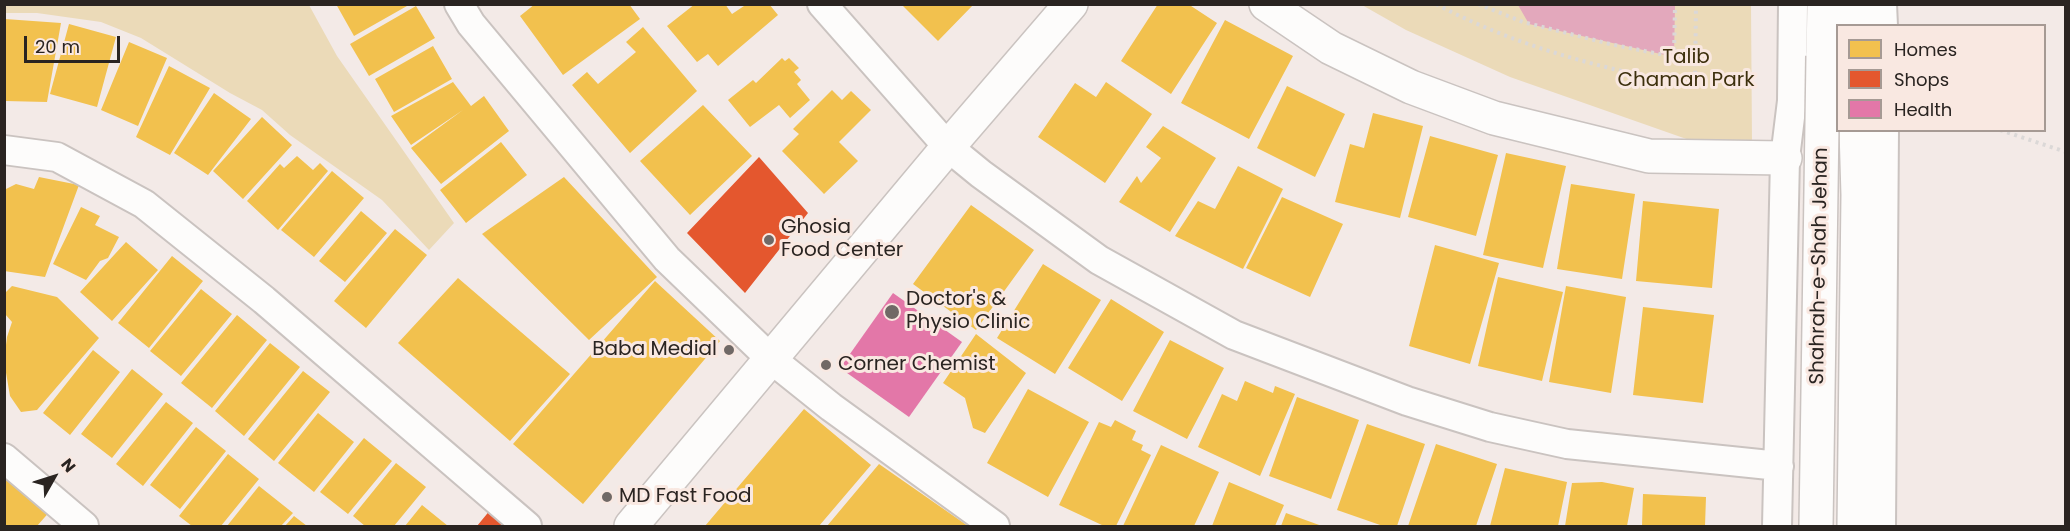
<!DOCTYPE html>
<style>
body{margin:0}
#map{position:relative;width:2070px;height:531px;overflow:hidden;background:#f3eae7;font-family:Poppins,sans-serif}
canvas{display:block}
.frame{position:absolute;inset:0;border:6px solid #2a2421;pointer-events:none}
.legend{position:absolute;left:1836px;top:24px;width:210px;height:108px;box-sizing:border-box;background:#f9e8e1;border:2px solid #a69a94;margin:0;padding:8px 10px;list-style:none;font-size:18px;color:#2a2421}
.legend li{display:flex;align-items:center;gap:12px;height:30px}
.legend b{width:30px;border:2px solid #a69a94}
.north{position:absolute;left:24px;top:447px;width:60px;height:60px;-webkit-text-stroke:4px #f9e8e1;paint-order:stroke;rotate:51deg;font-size:16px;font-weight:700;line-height:24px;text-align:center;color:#2a2421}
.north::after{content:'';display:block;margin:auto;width:21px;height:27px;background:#2a2421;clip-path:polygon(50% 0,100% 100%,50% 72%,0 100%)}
.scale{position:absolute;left:24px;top:36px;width:96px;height:27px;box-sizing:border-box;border:3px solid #2a2421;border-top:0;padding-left:8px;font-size:18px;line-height:21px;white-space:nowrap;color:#2a2421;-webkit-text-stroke:4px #f9e8e1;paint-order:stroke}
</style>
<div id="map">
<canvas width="2070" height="531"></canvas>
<div class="frame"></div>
<ul class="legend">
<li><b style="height:16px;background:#f2c14e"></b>Homes</li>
<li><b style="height:16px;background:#e4572e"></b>Shops</li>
<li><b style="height:16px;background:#e377a8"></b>Health</li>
</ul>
<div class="north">N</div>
<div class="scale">20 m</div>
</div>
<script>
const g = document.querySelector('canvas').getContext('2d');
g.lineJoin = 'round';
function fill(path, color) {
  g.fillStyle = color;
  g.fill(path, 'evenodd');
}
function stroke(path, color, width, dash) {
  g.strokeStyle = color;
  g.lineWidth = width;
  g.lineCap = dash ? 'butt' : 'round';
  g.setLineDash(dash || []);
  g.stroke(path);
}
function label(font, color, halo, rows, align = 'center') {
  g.font = font + ' Poppins,sans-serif';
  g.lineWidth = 6;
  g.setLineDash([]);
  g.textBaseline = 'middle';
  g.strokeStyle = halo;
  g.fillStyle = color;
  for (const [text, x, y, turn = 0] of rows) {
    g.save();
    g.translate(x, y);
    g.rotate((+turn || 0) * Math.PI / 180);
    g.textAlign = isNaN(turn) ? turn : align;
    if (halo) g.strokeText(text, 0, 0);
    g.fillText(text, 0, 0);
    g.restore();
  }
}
fill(new Path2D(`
 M5,4L309,5L337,56L454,223L429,250L382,200L290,135L262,110L230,93L141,38L101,22L37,13H5Z
 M1362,5H1751L1752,144L1695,142L1510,77L1406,30Z`), '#ebdab8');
fill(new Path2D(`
 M1518,5H1675L1674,57L1529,24Z`), '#e3a8bc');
fill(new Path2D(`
 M336,4H406L407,6L354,36Z
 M535,4H629L640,19L563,75L520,16Z
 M695,4H725L732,14L747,4H769L778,15L718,66L708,54L697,62L667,26Z
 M901,4H974L938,41Z
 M1158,4H1188L1217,23L1171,94L1121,61Z
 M416,6L435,38L369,76L350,44Z
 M5,19L61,23L47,102L5,101Z
 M1225,20L1293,56L1249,139L1181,103Z
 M69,24L116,37L97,107L50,94Z
 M643,27L697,91L630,153L572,85L587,72L598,84L636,52L626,42Z
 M129,42L167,58L138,126L101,110Z
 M433,46L452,79L394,112L375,79Z
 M782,58L785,61L789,58L799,68L794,72L801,80L797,84L810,100L790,118L779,105L750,127L728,100L753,80L756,83Z
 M169,66L210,88L170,155L136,137Z
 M453,82L471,106L484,96L509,131L441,184L411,148L463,110L411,145L391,116Z
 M1106,82L1152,114L1105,183L1038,137L1075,83L1096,97Z
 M1287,86L1345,114L1315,177L1257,148Z
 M832,90L842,100L851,91L871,110L839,142L858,161L824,194L782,151L799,134L793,129Z
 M214,93L251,119L208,175L174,153Z
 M703,105L752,156L690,215L640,161Z
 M1373,113L1423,126L1400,218L1335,202L1350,144L1364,148Z
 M262,117L292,145L243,199L213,171Z
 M1163,126L1216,158L1170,232L1119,202L1137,176L1141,183L1161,158L1146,147Z
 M1430,136L1498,155L1476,236L1408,217Z
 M501,142L527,175L466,223L440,190Z
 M1506,153L1566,166L1543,268L1483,255Z
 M297,156L313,170L320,163L328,171L278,230L247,201L280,164L284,168Z
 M1238,166L1283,189L1243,269L1175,236L1198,201L1215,209Z
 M332,171L364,198L314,257L281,230Z
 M39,177L79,185L45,277L4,271V190L16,184L34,189Z
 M564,177L657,277L589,340L482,234Z
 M1571,184L1635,194L1622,279L1557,269Z
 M1282,197L1343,224L1310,297L1246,268Z
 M1643,201L1719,209L1712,288L1636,281Z
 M971,205L1034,250L976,330L913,284Z
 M81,207L100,216L95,225L119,237L108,258L100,261L86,280L53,264Z
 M361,211L387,233L345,282L319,261Z
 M395,229L427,255L366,328L334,301Z
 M126,242L158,270L112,321L80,292Z
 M1435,245L1499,263L1470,364L1409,346Z
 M172,256L203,281L149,348L118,323Z
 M1043,264L1101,300L1055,374L997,338Z
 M1498,277L1563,292L1542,381L1478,366Z
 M458,278L570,374L510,441L398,343Z
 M655,281L720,341L583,504L513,444Z
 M12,286L57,297L99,338L37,410L21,412L10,396L4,361L7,337L12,322L5,314L4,294Z
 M1566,286L1626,297L1611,393L1549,382Z
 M201,289L232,314L181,376L150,351Z
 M1111,299L1164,332L1122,401L1068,368Z
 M1643,307L1714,315L1703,403L1633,395Z
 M237,315L267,340L212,408L181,383Z
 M976,334L1026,373L985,433L973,428L965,398L943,383Z
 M1170,340L1224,368L1187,439L1133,411Z
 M270,343L300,367L244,436L215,411Z
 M93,350L120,372L70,435L43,413Z
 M132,369L163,394L112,458L81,434Z
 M303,371L330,392L274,461L248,439Z
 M1245,381L1273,393L1275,386L1295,394L1260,476L1198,447L1222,394L1237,401Z
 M1028,389L1089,422L1048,497L987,463Z
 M1297,397L1359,420L1331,499L1269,476Z
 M166,402L193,423L143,486L116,464Z
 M804,409L871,465L819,526H705Z
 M318,413L354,442L314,492L278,463Z
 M1115,420L1136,431L1132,440L1143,445L1141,450L1151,455L1116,526H1104L1059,505L1099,422L1111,427Z
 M1367,424L1425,444L1397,526H1383L1337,510Z
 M196,427L226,451L180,509L150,485Z
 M364,438L392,461L348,514L320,492Z
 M1436,444L1497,464L1476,526H1408Z
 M1161,445L1219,472L1194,526H1123Z
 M228,454L259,479L221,526H192L179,516Z
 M396,463L426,487L394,526H365L353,516Z
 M879,464L968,526H827Z
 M1505,468L1567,482L1558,526H1490Z
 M4,469L52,509L37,526H4Z
 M1229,482L1284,505L1275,526H1212Z
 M1602,482L1634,488L1627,526H1565L1572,483Z
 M259,486L293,513L281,526H227Z
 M1643,494L1706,497L1705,526H1642Z
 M422,505L448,526H405Z
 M1286,513L1322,526H1281Z
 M294,516L307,526H285Z`), '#f2c14e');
fill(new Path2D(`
 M759,157L808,213L745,293L687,233Z
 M491,509L513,526H477Z`), '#e4572e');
fill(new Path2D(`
 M893,293L962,342L909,417L840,368Z`), '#e377a8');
const street = new Path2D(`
 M459,4L471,24L667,259L771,359L831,407L995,526
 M822,4L948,147L981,174L1099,260L1234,335L1407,401L1490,427L1567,444L1779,466
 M1882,4L1883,26
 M4,150L57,157L144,204L264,300L527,526
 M4,458L84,526
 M1777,526L1785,158L1792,101L1793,4
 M1881,526L1884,130`);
const secondary = new Path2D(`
 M1266,4L1331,48L1411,87L1494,118L1649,156L1785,158
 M1855,26V4
 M1823,56L1824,4
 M631,526L948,147L1071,4
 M1854,526L1858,195L1856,130`);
stroke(street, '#cac3c0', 32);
stroke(secondary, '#cac3c0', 36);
stroke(new Path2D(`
 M1436,4C1517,47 1606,70 1695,86L1696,4
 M1478,4L1523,22L1610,44L1674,57L1675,4
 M2000,130L2066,152`), '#dbd8d7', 4, [3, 4.5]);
stroke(street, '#fdfcfb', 28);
stroke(secondary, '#fdfcfb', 33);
const secondaryBridge = new Path2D(`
 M1816,526L1823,56`);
stroke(secondaryBridge, '#cac3c0', 36, []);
stroke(secondaryBridge, '#fdfcfb', 33);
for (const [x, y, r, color] of [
 [769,240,6,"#706966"],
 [892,312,8,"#706966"],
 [729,350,6,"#706966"],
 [826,365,6,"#706966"],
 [607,497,6,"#706966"]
]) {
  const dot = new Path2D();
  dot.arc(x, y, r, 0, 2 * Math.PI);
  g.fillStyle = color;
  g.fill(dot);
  stroke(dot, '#f9e8e1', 2);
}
label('20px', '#3d300d', '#f9e8e1', [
 ["Talib",1686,58],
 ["Chaman Park",1686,81]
]);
label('20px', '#2a2421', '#f9e8e1', [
 ["Ghosia",781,228],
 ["Food Center",781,251],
 ["Doctor's &",906,300],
 ["Physio Clinic",906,323],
 ["Baba Medial",717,350,"right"],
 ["Corner Chemist",838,365],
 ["MD Fast Food",619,497]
], 'left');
label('20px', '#2a2421', '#f9e8e1', [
 ["Shahrah-e-Shah Jehan",1820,266,-89]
]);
</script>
